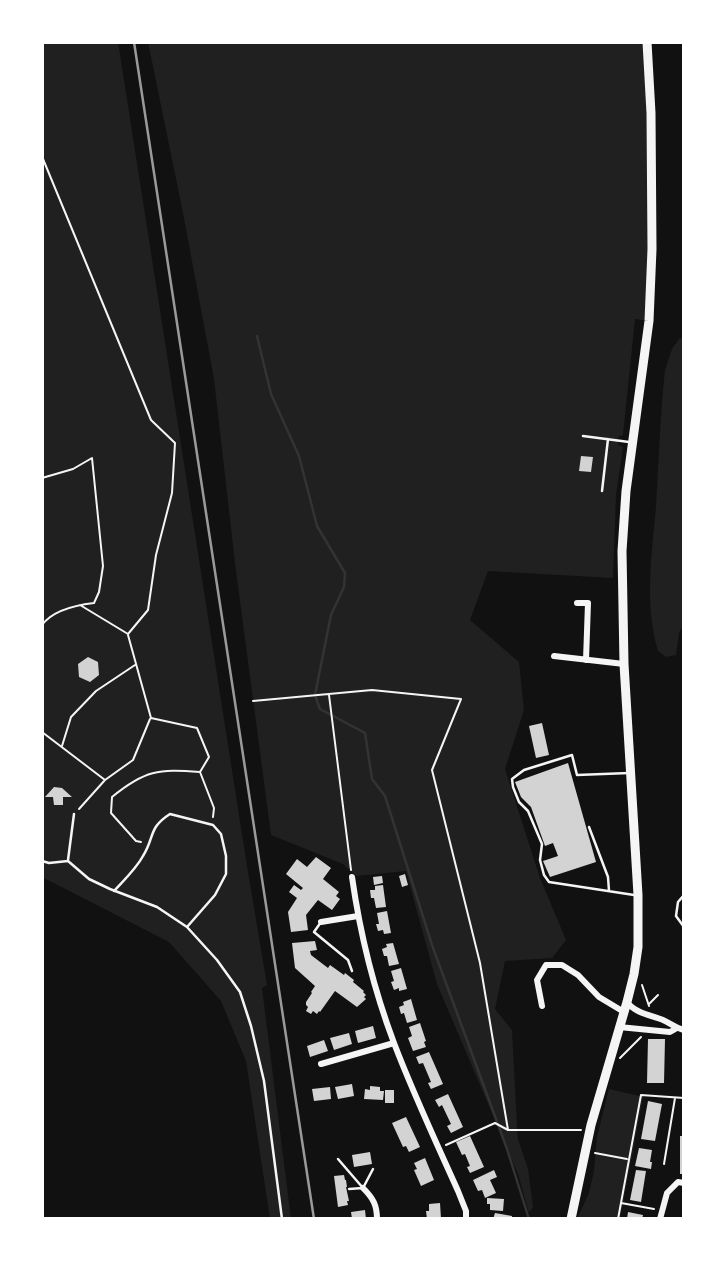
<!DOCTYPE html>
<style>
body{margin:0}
#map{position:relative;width:726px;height:1261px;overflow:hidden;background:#111;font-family:Manrope,sans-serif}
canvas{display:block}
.frame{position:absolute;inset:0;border:44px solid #fff;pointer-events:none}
</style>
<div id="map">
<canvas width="726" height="1261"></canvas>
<div class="frame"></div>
</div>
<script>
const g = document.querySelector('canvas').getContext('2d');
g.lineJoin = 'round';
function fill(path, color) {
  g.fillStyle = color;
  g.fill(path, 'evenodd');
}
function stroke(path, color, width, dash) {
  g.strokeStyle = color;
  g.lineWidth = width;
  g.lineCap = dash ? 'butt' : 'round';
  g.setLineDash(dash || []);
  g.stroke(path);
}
fill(new Path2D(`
 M42,42H118L247,866L267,985L262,988L291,1219H270L246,1061L221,1001L169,942L42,877Z
 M148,42H649V321L635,319L623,435L618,437V445L623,447L616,495L613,578L488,571L470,620L519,662L524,710L505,769L540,878L566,940L552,958L505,961L495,1009L512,1030L517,1127L518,1139L528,1169L533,1207L529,1213L518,1174L437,984L406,871L356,876L343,864L271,835L235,563L214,379L183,213Z
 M684,337V624L679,633L676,655L666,657L658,651C644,603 652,555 656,506C659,460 660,415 665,370L672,349L679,339Z
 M609,1089L643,1097L620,1219H577L589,1193L594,1171L597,1137Z`), '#202020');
stroke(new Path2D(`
 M257,336L271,394L299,456L317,526L345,573L344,587L331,615L315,695L320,709L365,733L372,779L385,796L432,945L507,1149L529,1219`), '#333', 2.5);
fill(new Path2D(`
 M581,456L593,457L591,472L579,471Z
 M88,657L98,662L99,675L90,682L79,677L78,664Z
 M542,723L549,755L536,758L529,726Z
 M568,763L596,862L550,877L543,861L558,856L553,843L545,846L531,807L521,797L515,782Z
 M54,787L62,788L72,797H63V805H54L53,797H45Z
 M316,857L331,868L323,879L339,892L336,896L340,899L332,910L318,900L306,915L308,930L291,932L288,912L297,898L289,892L294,885L301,890L303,888L286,874L297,859L307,867Z
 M405,874L408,885L402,887L399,876Z
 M382,876L383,883L374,885L373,877Z
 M383,885L386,907L376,908L374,898H371L370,890H375V886Z
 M387,911L391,933L384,934L383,930L378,931L376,924H379L377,913Z
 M315,941L317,950L310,951L311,955L328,968L330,965L344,975L345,973L354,980L353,982L364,991L363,992L366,995L364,997L366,999L357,1007L335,991L320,1012L319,1011L317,1014L313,1011L311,1014L306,1011L308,1007L306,1005V1002L312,993L311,992L315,986L295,968L292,943Z
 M393,943L399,964L389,966L387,956H384L382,949L387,947L386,944Z
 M401,968L407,989L399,991V988L394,990L391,982L394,981L391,971Z
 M411,999L417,1020L407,1023L404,1013L401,1014L399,1007L404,1005L403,1002Z
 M420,1023L426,1041L424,1042L426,1047L413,1051L408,1038L412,1036L409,1027Z
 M373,1026L376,1038L358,1043L355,1031Z
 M349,1033L352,1044L334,1050L330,1038Z
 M648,1039H665L664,1083H647Z
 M324,1040L328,1051L310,1057L307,1046Z
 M429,1052L443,1084L431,1089L428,1083L431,1082L423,1063L419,1064L416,1057Z
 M352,1084L354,1096L338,1099L335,1087Z
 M370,1086L380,1087V1091H384L383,1100L364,1099L365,1089L370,1090Z
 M330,1087L331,1099L314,1101L312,1089Z
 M385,1090H394V1103H385Z
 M448,1094L463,1127L451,1133L447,1126L451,1124L442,1105L439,1107L435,1100Z
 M648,1101L662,1104L655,1141L641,1139Z
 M406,1117L420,1147L409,1152L406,1146L403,1147L392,1123Z
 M470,1136L484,1167L470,1173L467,1167L470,1166L465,1154L462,1155L456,1142Z
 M680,1136H684V1174H680Z
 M639,1148L652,1150L650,1162H652L651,1169L635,1166Z
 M370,1152L372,1164L354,1167L352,1155Z
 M425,1158L434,1180L421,1186L414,1170L417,1169L414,1163Z
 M494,1170L497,1177L490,1180L496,1193L485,1198L482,1190L478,1191L473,1180Z
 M636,1170L646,1171L641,1202L630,1200Z
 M344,1175L345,1180H346L347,1187H346L349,1201H347L348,1205L338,1207L334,1176Z
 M487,1198L504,1199L503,1211L490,1210V1204H487Z
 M440,1203L441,1219H427L426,1211H429V1204Z
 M365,1210L366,1219H352L351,1212Z
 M628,1212L643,1215L642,1219H627Z
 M495,1213L512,1216V1219H493Z`), '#d3d3d3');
stroke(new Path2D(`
 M43,159L151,420L175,443L172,493L156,555L148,610L128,634L80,605
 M42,478L73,469L92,458L103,566L99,592L94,603C77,605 53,610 42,625
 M128,635L151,718L197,728L209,757L200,772C158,769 145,770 112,797L111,813L136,841L141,842
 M329,695L351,870
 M253,701L372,690L461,699L432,770L480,963L508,1130
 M42,732L105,780L79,809
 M62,746L71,717L96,691L135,665
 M200,772L214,808L213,817
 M105,780L133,760L150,719
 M642,985L649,1006
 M649,1004L658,995
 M620,1058L641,1037
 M446,1145L495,1123L508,1130H581
 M595,1153L627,1159
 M664,1164L675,1098
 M621,1203L654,1209
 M618,1219L641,1095L684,1098`), '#f5f5f5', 2);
stroke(new Path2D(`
 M583,436L629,442
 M602,491L608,439
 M629,773L577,775L572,755L524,770L512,779L513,787L519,802L528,811L542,844L540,860L544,875L549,882L634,895
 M589,827L608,877L609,891
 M68,860L74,814
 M42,861L49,863L68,861L89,879L110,889L157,907L187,927L217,960L240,992L251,1026L264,1081L282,1219
 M114,891C124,880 136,869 143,856C155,837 148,828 170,814L213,825L221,834L226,856V874L215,895L187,927
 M684,895L678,902L676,916L684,927
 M321,922L314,932L348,960L352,971
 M338,1159L363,1188
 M363,1188L373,1169
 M349,1189L363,1188`), '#f5f5f5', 2.5);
stroke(new Path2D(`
 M577,603H588L586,660
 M554,656L624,664
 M352,877C360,933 374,990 394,1043C413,1093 436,1142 458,1191L466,1211V1219
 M321,922L358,916
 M627,1002C635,1013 650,1015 663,1020C670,1023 676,1028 684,1030
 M542,1006L537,980L546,965H562L578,975L599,997L624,1012
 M619,1027L670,1032L677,1028
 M321,1064L394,1043
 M363,1188C373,1198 377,1205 377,1219
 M660,1219L667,1193L678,1182L684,1183`), '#f5f5f5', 6);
stroke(new Path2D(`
 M571,1219L591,1125L627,1002L634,974L638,947V895L624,664L622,551L626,491L649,321L652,249L651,113L647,42`), '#f5f5f5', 9);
stroke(new Path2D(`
 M134,42L314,1219`), '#9a9a9a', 2.5);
</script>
